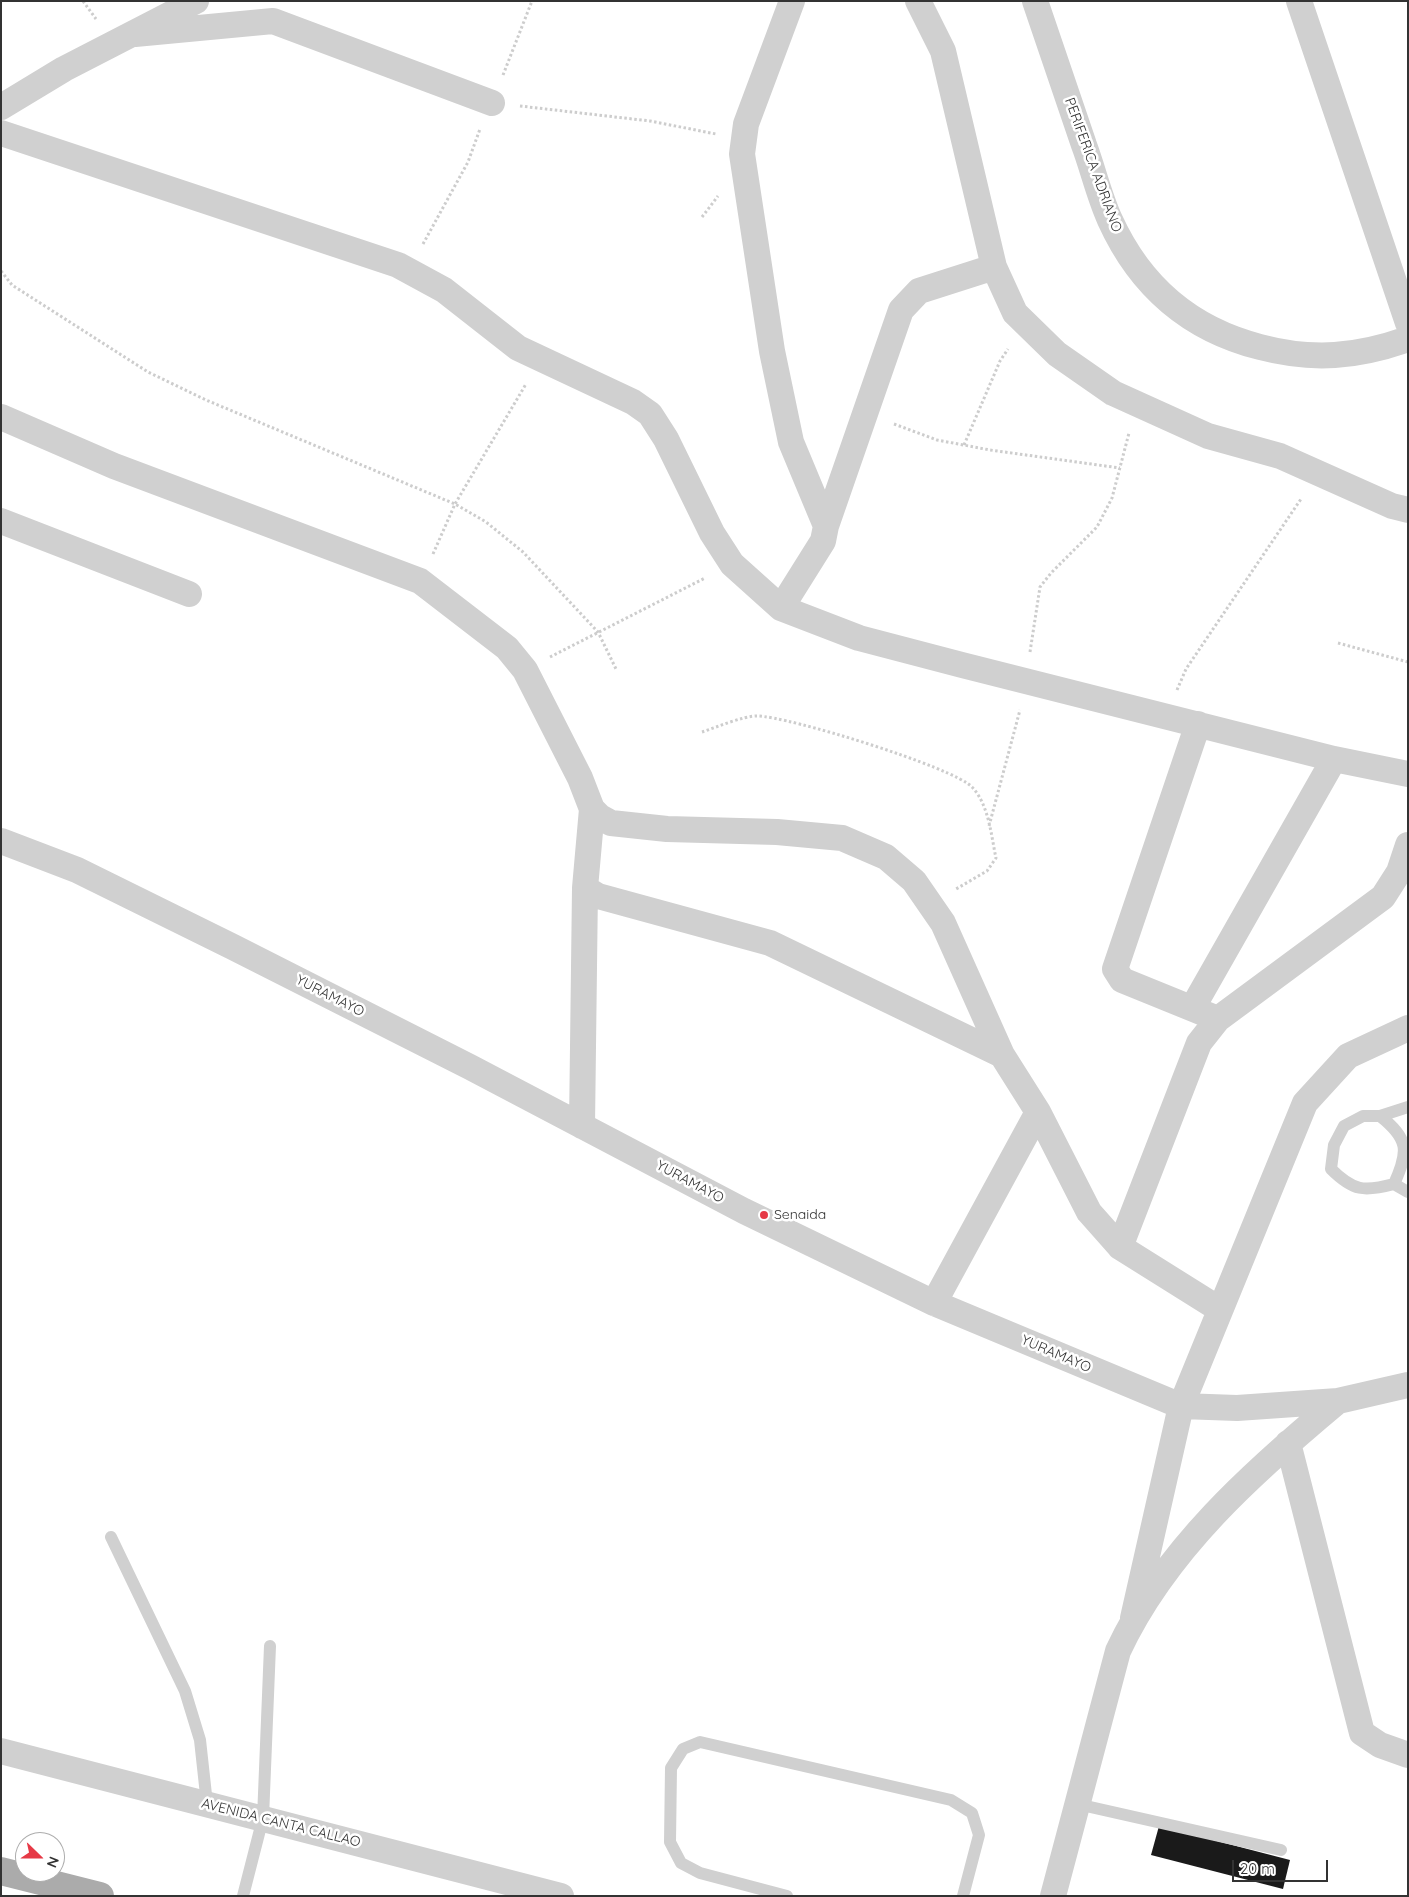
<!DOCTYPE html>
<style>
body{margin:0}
#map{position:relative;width:1409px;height:1897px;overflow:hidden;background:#fff;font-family:Quicksand,sans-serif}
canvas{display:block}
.frame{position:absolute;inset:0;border:2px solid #333;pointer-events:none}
.north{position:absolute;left:15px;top:1832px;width:50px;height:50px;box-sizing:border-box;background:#fff;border:1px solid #adadad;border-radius:50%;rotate:112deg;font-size:14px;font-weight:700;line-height:20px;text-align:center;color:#333}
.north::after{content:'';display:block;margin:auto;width:18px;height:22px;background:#e63946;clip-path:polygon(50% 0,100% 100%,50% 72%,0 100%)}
.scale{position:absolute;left:1232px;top:1860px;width:96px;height:22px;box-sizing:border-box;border:2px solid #333;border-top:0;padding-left:6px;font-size:15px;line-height:18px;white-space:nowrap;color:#333;-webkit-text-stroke:4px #fff;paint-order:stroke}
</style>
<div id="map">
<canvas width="1409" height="1897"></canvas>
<div class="frame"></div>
<div class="north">N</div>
<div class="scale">20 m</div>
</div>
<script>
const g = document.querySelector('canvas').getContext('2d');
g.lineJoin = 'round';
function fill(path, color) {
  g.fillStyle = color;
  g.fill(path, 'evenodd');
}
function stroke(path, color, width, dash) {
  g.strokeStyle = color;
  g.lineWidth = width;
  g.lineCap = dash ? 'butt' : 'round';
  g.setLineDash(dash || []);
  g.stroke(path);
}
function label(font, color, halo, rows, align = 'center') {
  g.font = font + ' Quicksand,sans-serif';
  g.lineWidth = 5;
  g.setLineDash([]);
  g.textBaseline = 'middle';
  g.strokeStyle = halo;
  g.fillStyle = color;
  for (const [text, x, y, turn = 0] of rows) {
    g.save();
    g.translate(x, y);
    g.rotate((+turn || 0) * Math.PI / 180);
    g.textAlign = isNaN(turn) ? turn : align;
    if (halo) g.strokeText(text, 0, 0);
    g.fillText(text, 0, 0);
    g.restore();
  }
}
fill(new Path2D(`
 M1159,1826L1290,1860L1283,1889L1151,1855Z`), '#1a1a1a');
stroke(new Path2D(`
 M83,1L96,19
 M503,75L532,1
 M520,106L650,121L716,134
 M702,217L718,196
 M423,244L468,162L480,129
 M1,271L12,285L148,372L206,400L455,504L486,522L523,552L598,632L617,671
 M894,424L937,440L990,450L1120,468
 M964,445L1000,361L1008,349
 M433,554L455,504L526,384
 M1338,643L1408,662
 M1030,652L1040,587L1051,573L1097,527L1112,498L1129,433
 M550,657L705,578
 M1177,690L1186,669L1301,499
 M702,732C717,727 743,716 757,716C787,716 953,767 972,787C989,805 991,835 996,858L987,871L956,889
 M989,826L1020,710`), '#cdcdcd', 3, [2.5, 2.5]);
stroke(new Path2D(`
 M1380,1116C1409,1139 1409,1151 1394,1184C1364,1192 1353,1191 1331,1169L1334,1145L1344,1126L1363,1116H1380L1408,1107
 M1394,1184L1408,1192
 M111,1537L185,1691L200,1740L207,1804
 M1077,1804L1281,1850
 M243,1896L263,1818L270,1646
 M787,1896L700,1873L681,1863L670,1842L671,1768L683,1749L700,1742L951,1800L972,1813L979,1835L963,1896`), '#d0d0d0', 12);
stroke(new Path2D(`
 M918,1L943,51L994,267L1015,313L1057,354L1113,393L1208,436L1280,456L1392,506L1408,510
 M1035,1C1051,49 1068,97 1084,145C1093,169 1099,196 1110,220C1140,286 1189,329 1260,347C1313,361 1357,357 1408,339
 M1299,1L1408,323
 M135,34L273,21L492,103
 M1,107L64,69L196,1
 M1,133L398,265L444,290L518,348L633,402L650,414L666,439L712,533L732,564L781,608L859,638L962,665L1334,759L1408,774
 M1,417L114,466L420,581L507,648L525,670L580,778L592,809L600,817L611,823L667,829L777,832L842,838L886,857L914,881L943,923L1002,1055L1038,1112L1089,1212L1120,1247L1219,1309
 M1,521L189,594
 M826,526L901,310L919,291L994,267
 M781,608L823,541L826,526L791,442L772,351L742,154L746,124L792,1
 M1198,724L1115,969L1122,980L1218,1019
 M592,809L585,888L598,896L770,943L1002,1055
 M1,841L77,870L233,947L470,1067L744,1211L934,1303L1181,1406L1237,1408L1338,1401L1408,1385
 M1193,1007L1334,759
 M582,1126L585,888
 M1120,1247L1199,1043L1218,1019L1383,897L1399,872L1408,845
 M934,1303L1038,1112
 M1288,1443L1362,1733L1380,1745L1408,1755
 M1133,1618L1181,1406L1305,1103L1348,1056L1408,1028
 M1,1751L561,1896
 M1053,1896L1118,1651C1165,1550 1254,1471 1338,1401`), '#d0d0d0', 26);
stroke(new Path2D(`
 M1,1871L100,1896`), '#ababab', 28);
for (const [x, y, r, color] of [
 [764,1215,5,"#e63946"]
]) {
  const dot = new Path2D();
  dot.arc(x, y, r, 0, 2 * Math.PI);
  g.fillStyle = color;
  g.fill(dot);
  stroke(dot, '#fff', 2);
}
label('14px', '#333', '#fff', [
 ["PERIFERICA ADRIANO",1093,165,70],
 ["YURAMAYO",330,996,27],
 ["YURAMAYO",690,1182,28],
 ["YURAMAYO",1056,1354,23],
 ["AVENIDA CANTA CALLAO",281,1823,14]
]);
label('14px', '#333', '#fff', [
 ["Senaida",774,1215]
], 'left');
</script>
